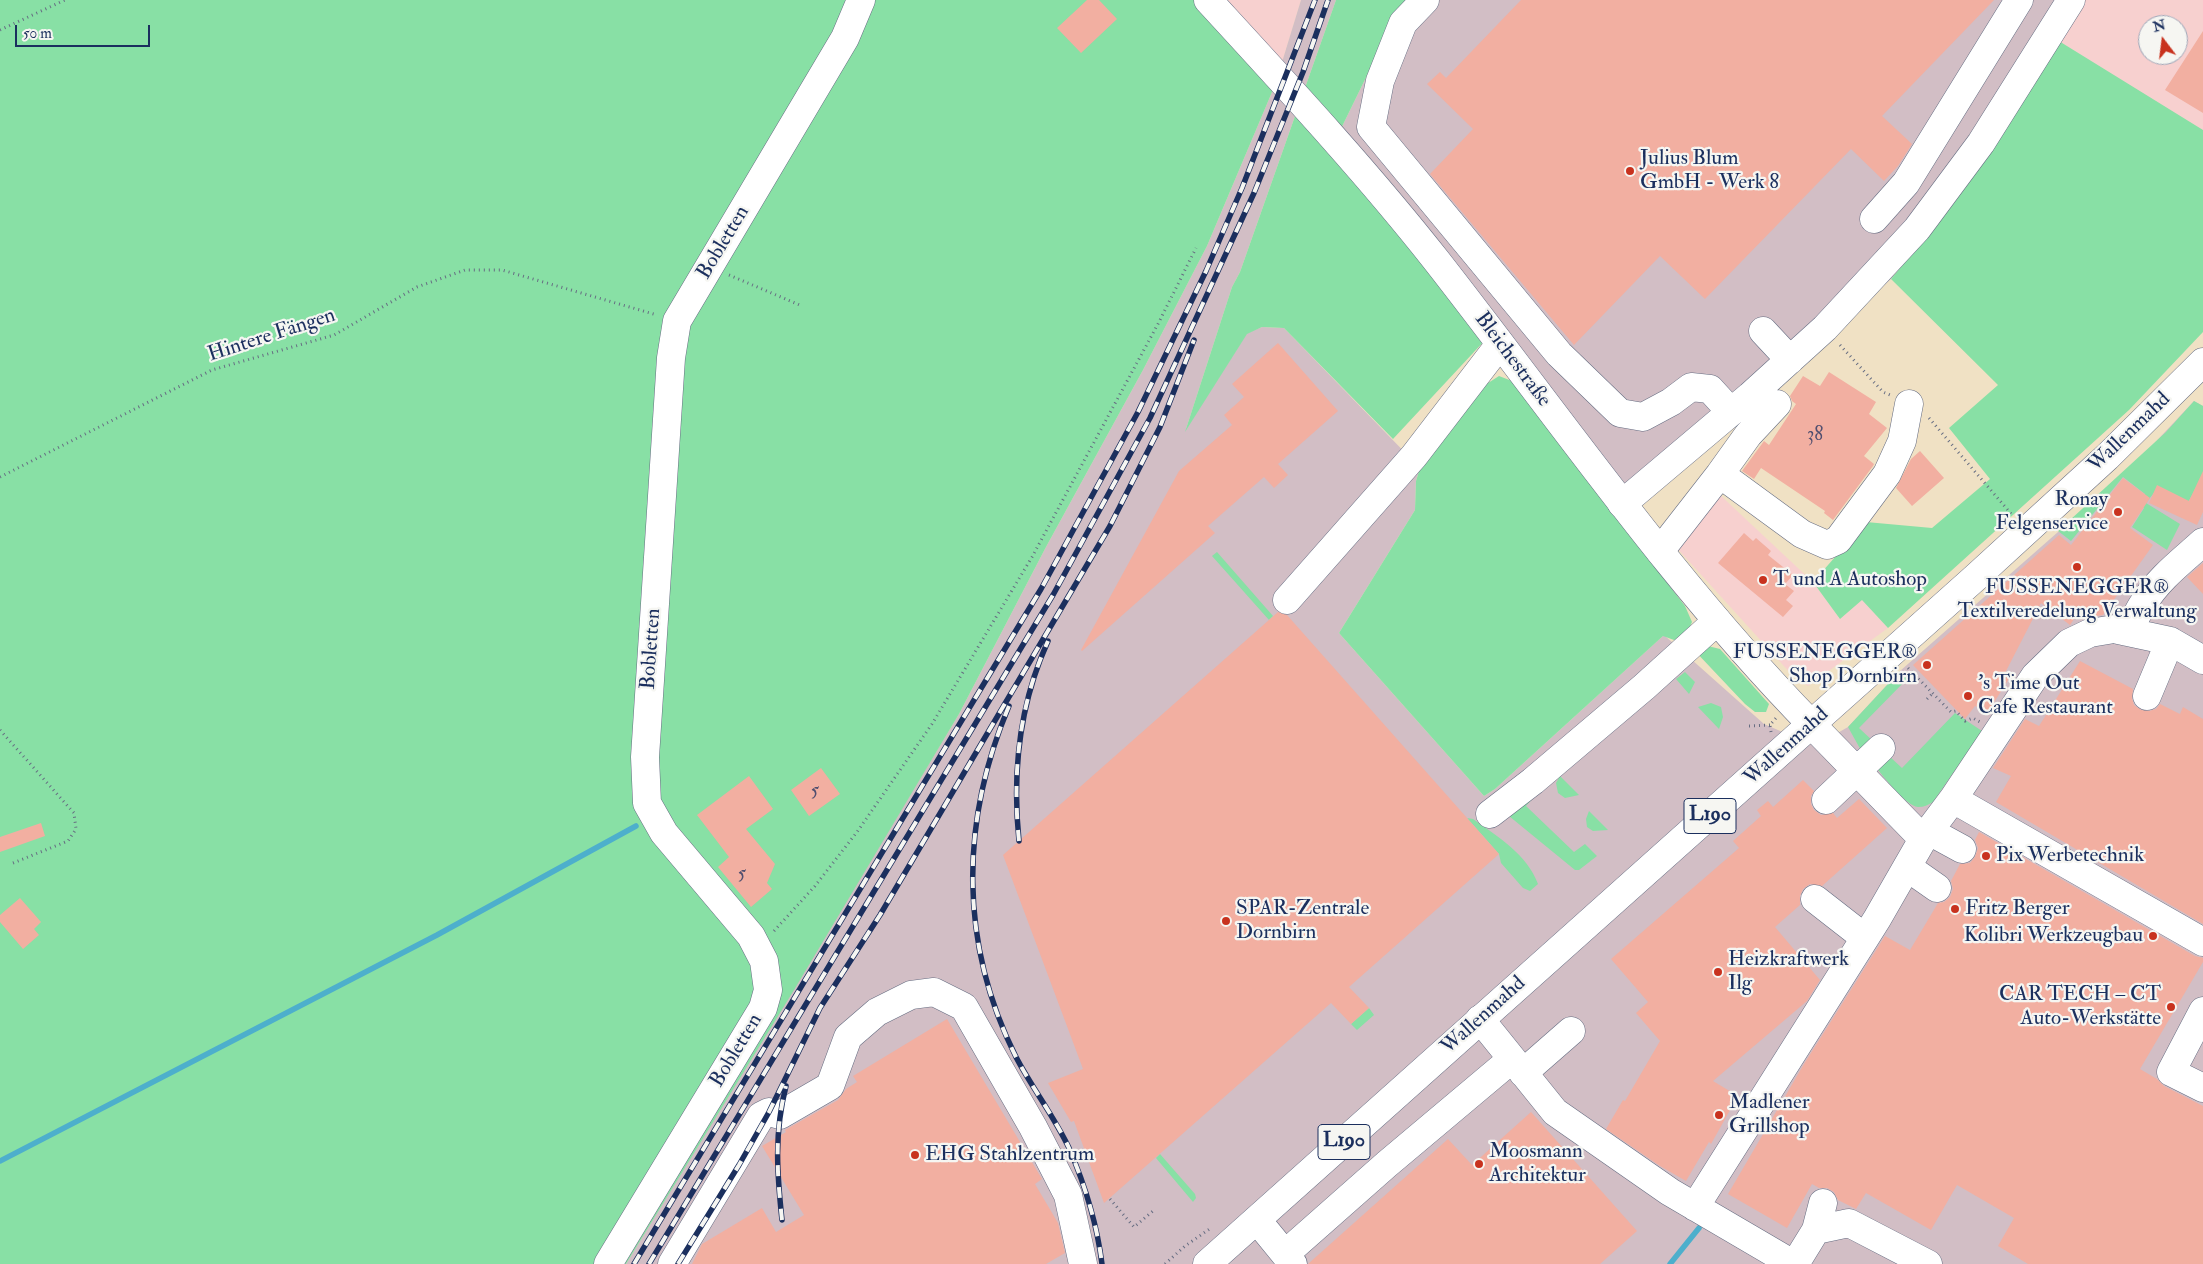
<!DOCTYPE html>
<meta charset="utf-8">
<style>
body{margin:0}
#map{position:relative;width:2203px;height:1264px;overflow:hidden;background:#f0e1c4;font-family:"IM FELL Double Pica",serif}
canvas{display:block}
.north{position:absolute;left:2138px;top:15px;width:50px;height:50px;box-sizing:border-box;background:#f6f6f2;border:1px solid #9ea6b7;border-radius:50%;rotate:345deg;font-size:14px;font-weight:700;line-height:20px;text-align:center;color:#1b2f5e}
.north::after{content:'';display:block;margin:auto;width:18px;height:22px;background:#c8321e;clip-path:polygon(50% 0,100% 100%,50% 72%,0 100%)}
.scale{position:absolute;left:15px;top:25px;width:135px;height:22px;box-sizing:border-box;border:2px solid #1b2f5e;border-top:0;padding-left:6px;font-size:15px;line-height:18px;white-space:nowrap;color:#1b2f5e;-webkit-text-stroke:4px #f6f6f2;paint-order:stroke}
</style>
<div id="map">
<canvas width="2203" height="1264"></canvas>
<div class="north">N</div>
<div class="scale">50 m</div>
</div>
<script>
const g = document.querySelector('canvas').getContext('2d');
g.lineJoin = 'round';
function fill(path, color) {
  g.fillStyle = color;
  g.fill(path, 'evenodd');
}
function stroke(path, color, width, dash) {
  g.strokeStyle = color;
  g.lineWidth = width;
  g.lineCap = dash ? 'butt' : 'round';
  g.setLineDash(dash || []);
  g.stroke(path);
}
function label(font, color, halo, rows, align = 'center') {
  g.font = font + ' "IM FELL Double Pica",serif';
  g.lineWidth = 4.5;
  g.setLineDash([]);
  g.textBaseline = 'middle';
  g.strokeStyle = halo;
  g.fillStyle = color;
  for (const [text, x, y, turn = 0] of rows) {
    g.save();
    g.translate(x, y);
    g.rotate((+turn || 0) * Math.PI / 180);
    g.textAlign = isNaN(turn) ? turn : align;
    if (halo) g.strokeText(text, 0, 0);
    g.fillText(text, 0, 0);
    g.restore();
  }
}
fill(new Path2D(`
 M1198,0H1301L1275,85Z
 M2077,0H2203V132L2054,38ZM2148,25H2178V55H2148Z
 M1719,494L1815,584L1840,619L1862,599L1888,628L1808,686L1792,675L1676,547Z`), '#f7d0cf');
fill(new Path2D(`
 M1301,0H1336L1240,272L1232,287L1186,429L1247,333L1262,327L1284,328L1420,468L1416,481L1415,510L1339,633L1484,796L1495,789L1664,635L1764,724L1815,746L1848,727L1900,671L2133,466L2194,401L2203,406V1264H626L959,714L1046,547L1143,370L1207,246L1275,85Z
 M1413,0H2077L1954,203L1891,279L1636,502L1334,143L1395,18Z`), '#d2bec5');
fill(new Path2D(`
 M0,0H1198L1275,85L1207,246L1143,370L1046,547L959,714L794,990L626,1264H0Z
 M1336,0H1413L1395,18L1334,143L1487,338L1393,439L1284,328L1262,327L1247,334L1185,432L1232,287L1240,272Z
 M2054,38L2203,130V332L2129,410L1888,628L1862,600L1840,619L1813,582L1866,522L1932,528L1990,479L1949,428L1998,385L1891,279L1954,203Z
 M1499,376L1512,381L1685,606L1692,622L1685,637L1674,640L1663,636L1495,789L1484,796L1339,633L1415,510L1416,481L1420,468L1485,385Z
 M2194,401L2203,406V475L2186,506L2157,489L2146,503L2180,524L2167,550L2132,527L2144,508L2139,503L2145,494L2123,477L2071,541L2058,531L2166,432Z
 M1217,552L1273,616L1269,620L1212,556Z
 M1704,645L1720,649L1769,704L1766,712H1755L1745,704L1694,650Z
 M1900,671L1907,679L1859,728L1875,743L1863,754L1848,727Z
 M1685,672L1695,682L1689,694L1676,679Z
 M1711,703L1721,707L1723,717L1719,729L1698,707Z
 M1955,713L1982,731L1933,802C1928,805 1924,807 1918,807C1906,806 1883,776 1875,766L1888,755L1902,768Z
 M1560,776L1579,795L1565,798L1558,793L1556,783Z
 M1535,796L1526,806L1574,852L1585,844L1597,856L1579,870H1575L1509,816Z
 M1589,811L1608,830L1593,831L1587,827L1586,819Z
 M1467,818L1473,819C1498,837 1527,854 1538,884L1530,891L1523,888L1501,863L1499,854Z
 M1369,1008L1374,1015L1357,1030L1351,1024Z
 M1160,1154L1195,1194L1196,1198L1193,1202L1156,1158Z`), '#88e0a5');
stroke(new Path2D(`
 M0,1161L437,935L636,826
 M1670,1264L1699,1228`), '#4dafcc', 5.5);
fill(new Path2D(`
 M1087,0H1099L1117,19L1081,53L1057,28Z
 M1521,0H1994L1882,116L1912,144L1898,166L1884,181L1851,149L1705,299L1660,256L1574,345L1430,174L1473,129L1427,84L1440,72L1446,78Z
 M2203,31V113L2165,90Z
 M1278,343L1338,411L1278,464L1288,475L1274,488L1264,477L1208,526L1215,533L1082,651L1081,650L1179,471L1232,425L1224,415L1244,397L1232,384Z
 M1829,372L1876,402L1869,414L1887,428L1864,456L1874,464L1873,466L1833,520L1824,513L1825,511L1761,468L1754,479L1742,471L1764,441L1769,445L1796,404L1792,401L1790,396L1803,376L1820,386Z
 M1920,451L1944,478L1912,506L1896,488L1911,459Z
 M2203,471V512L2197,525L2149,503L2157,485L2189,501Z
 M2123,478L2150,498L2130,528L2153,545L2103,615L2090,617L2080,610L2070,625L2041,603L2004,675L2010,677L1988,712L1975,706L1965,719L1913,665L2059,535L2071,545Z
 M1744,533L1753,541L1756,538L1771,551L1768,555L1793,575L1785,584L1794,591L1786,600L1793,606L1783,617L1718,563Z
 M2203,563V594L2187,577Z
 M1278,612L1287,615L1499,854L1349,987L1369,1008L1351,1024L1331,1003L1104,1203L1074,1121L1071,1122L1048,1083L1083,1069L1003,855Z
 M2080,661L2133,689L2132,698L2134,705L2141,710L2149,711L2156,709L2160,704L2180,714L2183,707L2203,719V924L1996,802L2011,776L1993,768L2025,719L2039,726Z
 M821,768L840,794L809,816L791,790Z
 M749,776L773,809L746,829L775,864L767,883L772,889L751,907L718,867L729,857L697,815Z
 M1803,780L1814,791L1811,796V804L1814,810L1821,815L1833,813L1837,818L1859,799L1887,828L1822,886L1810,884L1803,889L1800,896V905L1775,927L1820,980L1807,1001L1713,1081L1738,1096L1711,1144L1709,1142L1686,1181L1660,1166L1606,1129L1623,1100L1625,1101L1660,1041L1636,1013L1648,1002L1611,959L1739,848L1733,841L1761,816L1757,810L1768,801L1773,807Z
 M41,823L45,836L0,852V837Z
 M1979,832L2195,956L2203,958V962L2140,1069L2157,1079L2164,1086L2203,1106V1264H2028L1998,1246L2014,1218L1957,1185L1931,1230L1866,1193L1856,1209L1838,1200L1834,1192L1827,1188H1819L1812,1184L1787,1228L1728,1194L1804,1064L1885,936L1910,950L1938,903L1944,902L1950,897L1953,889L1951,881L1960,864L1970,863L1975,857L1978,848L1975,840Z
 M20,898L41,922L34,929L39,935L23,949L0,922V915Z
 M947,1019L1042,1179L1035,1184L1058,1223L1065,1253L1046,1264H692L702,1244L762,1208L776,1232L804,1215L762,1146L786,1132L785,1130L838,1100L846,1089L857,1082L853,1076Z
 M1531,1112L1637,1231L1600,1264H1308L1448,1139L1472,1165Z`), '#f2afa1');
const minor = new Path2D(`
 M1425,0L1403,23L1380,81L1371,127L1559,354L1620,413L1643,417L1671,402L1691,387L1710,389L1731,412
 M1874,219L1906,183L2019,0
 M1763,331L1790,360
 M1720,474L1748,435L1777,404
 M1622,504L1750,396L1825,328L1917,229L1981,143L2071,0
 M1660,551L1720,474L1802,534L1827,545L1838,540L1887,474L1902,441L1909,404
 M1287,600L1414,456L1500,344
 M2128,631C2134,622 2137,613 2143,604C2158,579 2182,561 2203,542
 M2147,696L2170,641
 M1812,725L1923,839
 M1953,799L2203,942
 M1826,800L1881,748
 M1490,814L1533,781L1644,687L1717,621
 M1929,831L1962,849
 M1907,867L1937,888
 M1815,899L1865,938
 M2203,1011L2171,1072L2203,1088
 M1480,1019L1555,1112L1670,1192L1793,1264
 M1523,1073L1571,1031
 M1695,1207L1877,919L1923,839L1953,799L2035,676L2069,643L2090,633L2114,629L2170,641L2203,660
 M1257,1220L1293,1264
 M1816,1230L1823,1203
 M1285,1254L1387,1164L1512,1059
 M608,1264L763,1008L768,990L764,961L751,936L664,833L647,803L645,757L671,358L677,321L845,38L861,0
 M672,1264L761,1116L769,1112L780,1115L830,1086L848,1037L877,1012L911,995L934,992L964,1007L1033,1127L1068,1195L1083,1264
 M1795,1264L1816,1230L1849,1223L1928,1264`);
const major = new Path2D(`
 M1208,0C1286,85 1365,170 1436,260C1559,417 1672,582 1812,725
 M1207,1264L1976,577L2107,457L2203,362`);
stroke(minor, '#666d82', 29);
stroke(major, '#666d82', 29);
stroke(new Path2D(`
 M0,30L65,0
 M729,275L802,306
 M1840,345L1883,392L1890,395
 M1929,418L2013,516
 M0,477L212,370L334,335L417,287L465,270H502L657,315
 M1908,668L1951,712L1956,711L1965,721L1973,718L1980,722
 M1927,699L1933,693
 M1749,726L1770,725
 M0,730L74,813L76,829L68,841L13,863
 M1771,732L1770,725L1776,718
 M774,931L815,886L857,832L932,724L1032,557L1159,322L1196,248
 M1110,1199L1134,1227L1153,1211
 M1165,1264L1185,1246L1211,1228`), '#666d82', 3, [1, 4]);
stroke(minor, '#fff', 28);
stroke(major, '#fff', 28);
const rail = new Path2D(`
 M1009,706C960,822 959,943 1016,1057C1032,1088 1054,1116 1069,1148C1085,1185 1097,1224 1102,1264
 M1019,841C1012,772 1019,705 1048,641
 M782,1220C777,1173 774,1133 786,1086
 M634,1264L1041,589L1138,412L1206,271L1242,188L1315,0
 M649,1264L1053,595L1150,418L1254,193L1303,72L1328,0
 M678,1264L739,1165L769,1112L820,1008L880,915L1110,526L1160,427L1194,340`);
stroke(rail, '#1b2f5e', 5.5);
stroke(rail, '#f6f6f2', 4, [11]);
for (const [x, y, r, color] of [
 [1630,171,5,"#c8321e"],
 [2118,512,5,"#c8321e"],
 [2077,567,5,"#c8321e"],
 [1763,580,5,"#c8321e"],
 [1927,665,5,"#c8321e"],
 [1968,696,5,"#c8321e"],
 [1986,856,5,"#c8321e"],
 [1955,909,5,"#c8321e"],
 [1226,921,5,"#c8321e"],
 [2153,936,5,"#c8321e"],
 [1718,972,5,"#c8321e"],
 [2171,1007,5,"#c8321e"],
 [1719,1115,5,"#c8321e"],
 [915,1155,5,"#c8321e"],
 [1479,1164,5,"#c8321e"]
]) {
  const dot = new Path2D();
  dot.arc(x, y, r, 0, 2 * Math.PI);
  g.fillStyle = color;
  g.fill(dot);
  stroke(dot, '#f6f6f2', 2);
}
label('19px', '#514f6f', null, [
 ["38",1815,436],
 ["5",815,792],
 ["5",742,875]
]);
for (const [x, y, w] of [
 [1710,816,52],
 [1344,1142,52]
]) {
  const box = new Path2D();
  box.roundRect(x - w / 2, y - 17.5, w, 35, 4);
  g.fillStyle = '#f6f6f2';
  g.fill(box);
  stroke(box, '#1b2f5e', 1);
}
label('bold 20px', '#1b2f5e', null, [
 ["L190",1710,816],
 ["L190",1344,1142]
]);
label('21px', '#1b2f5e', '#f6f6f2', [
 ["Julius Blum",1640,159],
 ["GmbH - Werk 8",1640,183],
 ["Ronay",2108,500,"right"],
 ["Felgenservice",2108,524,"right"],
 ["T und A Autoshop",1773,580],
 ["FUSSENEGGER®",2077,588,"center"],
 ["Textilveredelung Verwaltung",2077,612,"center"],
 ["FUSSENEGGER®",1917,653,"right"],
 ["Shop Dornbirn",1917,677,"right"],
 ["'s Time Out",1978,684],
 ["Cafe Restaurant",1978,708],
 ["Pix Werbetechnik",1996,856],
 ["SPAR-Zentrale",1236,909],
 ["Dornbirn",1236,933],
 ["Fritz Berger",1965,909],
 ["Kolibri Werkzeugbau",2143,936,"right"],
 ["Heizkraftwerk",1728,960],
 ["Ilg",1728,984],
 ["CAR TECH – CT",2161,995,"right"],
 ["Auto-Werkstätte",2161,1019,"right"],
 ["Madlener",1729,1103],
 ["Grillshop",1729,1127],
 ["Moosmann",1489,1152],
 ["Architektur",1489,1176],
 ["EHG Stahlzentrum",925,1155]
], 'left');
label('21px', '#1b2f5e', '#f6f6f2', [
 ["Bobletten",724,243,-59],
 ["Hintere Fängen",272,336,-18],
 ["Bleichestraße",1512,360,53],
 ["Wallenmahd",2130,433,-44],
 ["Bobletten",652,649,-86],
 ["Wallenmahd",1787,747,-42],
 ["Wallenmahd",1484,1016,-42],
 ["Bobletten",737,1051,-59]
]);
</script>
